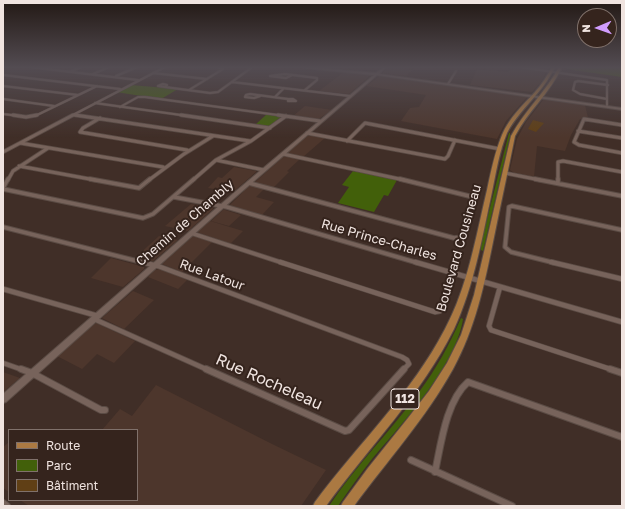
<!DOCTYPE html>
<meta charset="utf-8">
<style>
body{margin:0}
#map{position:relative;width:625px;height:509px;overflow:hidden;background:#402e27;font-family:"Golos Text",sans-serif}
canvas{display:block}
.frame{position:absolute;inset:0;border:4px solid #f0e4e0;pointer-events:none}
.legend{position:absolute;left:8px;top:429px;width:130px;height:72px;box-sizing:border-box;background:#35241d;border:1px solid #80716b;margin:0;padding:5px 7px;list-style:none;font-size:12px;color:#f0e4e0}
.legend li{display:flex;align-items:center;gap:8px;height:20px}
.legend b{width:20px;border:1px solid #80716b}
.north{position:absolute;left:577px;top:8px;width:40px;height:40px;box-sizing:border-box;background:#35241d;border:1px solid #80716b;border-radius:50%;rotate:268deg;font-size:11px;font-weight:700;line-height:16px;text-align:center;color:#f0e4e0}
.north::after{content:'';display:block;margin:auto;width:14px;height:18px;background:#d19dfe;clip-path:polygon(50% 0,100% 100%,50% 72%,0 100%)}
</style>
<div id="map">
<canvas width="625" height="509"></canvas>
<div class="frame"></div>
<ul class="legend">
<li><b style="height:5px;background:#ab7942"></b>Route</li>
<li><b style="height:11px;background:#42600a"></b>Parc</li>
<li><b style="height:11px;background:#603f15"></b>Bâtiment</li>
</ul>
<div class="north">N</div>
</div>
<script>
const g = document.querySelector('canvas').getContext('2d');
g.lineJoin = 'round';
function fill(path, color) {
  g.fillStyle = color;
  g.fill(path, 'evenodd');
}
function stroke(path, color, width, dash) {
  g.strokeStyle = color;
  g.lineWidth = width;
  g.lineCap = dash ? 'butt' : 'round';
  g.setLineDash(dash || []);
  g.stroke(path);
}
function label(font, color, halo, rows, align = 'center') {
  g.font = font + ' "Golos Text",sans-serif';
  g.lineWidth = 4;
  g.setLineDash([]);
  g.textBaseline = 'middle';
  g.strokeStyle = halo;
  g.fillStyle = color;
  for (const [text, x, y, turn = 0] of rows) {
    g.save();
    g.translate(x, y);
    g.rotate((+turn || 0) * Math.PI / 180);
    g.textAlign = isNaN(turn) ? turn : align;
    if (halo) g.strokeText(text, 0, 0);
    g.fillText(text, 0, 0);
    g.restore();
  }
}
fill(new Path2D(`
 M389,67H390L413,70L406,76L382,73Z
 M512,67H549L547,70H545L546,72L542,81L532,92L470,85L477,69L508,72Z
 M345,71L371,75L349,94L319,91Z
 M380,76L518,95L527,97L506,121L497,139L401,121L410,108L419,107L426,95L366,86Z
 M544,99L585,105L588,118L580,119L571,135L565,151L537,146L534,177L514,173L510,170L517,139L526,122Z
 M305,106L332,110L317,120L293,116Z
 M310,134L326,137L303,157L287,153Z
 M284,156L300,159L287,171L289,172L273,188L254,183Z
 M234,167L256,171V172L233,192L208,188L218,177L222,178Z
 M250,185L264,189L256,197L274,202L262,215L230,205Z
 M191,204L212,207L213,209L188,231L165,226Z
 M223,210H225L241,215L229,226L211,221Z
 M210,221L243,231L230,244L197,232Z
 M159,236L178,240L153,261L136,257Z
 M193,236L212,242L182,272L162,264Z
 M111,258L144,267V269L123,287L91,278Z
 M161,269L187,280L178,289L148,277L155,270Z
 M133,291L154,300L124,329L102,318Z
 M96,323L135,341L114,363L97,354L82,369L57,356Z
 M3,372L20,378L3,392Z
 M156,385L272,444L326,470L301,506H29L20,500H137V430H102L120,409L132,416Z
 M9,442V492L3,488V447Z`), '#4d362c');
fill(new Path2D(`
 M131,85L178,89L161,99L116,92Z
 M267,114L281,117L268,127L255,125Z
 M509,133H510V136L483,251L481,250V243Z
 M353,171L397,180L388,196L384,195L374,212L338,203L349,187L342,185Z
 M461,318L463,319C456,365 402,424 372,459C360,474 349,490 338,506H329C356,465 391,431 419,392C436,369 450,344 461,318Z`), '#42600a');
fill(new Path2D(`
 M568,67H622V77L566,69Z`), '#456603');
fill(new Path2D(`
 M533,120L544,123L536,132L528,129Z`), '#603f15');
const streetFar4 = new Path2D(`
 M30,67L138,80
 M194,67H215
 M520,67L607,80V105
 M71,71L82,67
 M153,73L207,79
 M93,74L109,67
 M3,75L120,89
 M292,75L286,78L270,76L285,74L317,78V80L305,90
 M116,76L137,67
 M232,82L350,96
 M163,84L167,85L165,87L158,86Z
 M448,84L456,71
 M3,86L78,95
 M165,87L210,93L218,92L251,68L249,67
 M189,90L223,69L217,67
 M260,96L254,98L245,97L246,95L250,94L288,99
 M275,97L284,88
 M3,99L54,106
 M288,99H293L296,101H288Z
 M607,99L580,94L573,90L575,82L578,81L608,85
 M95,103L188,116
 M120,107L138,97H145L285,116
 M3,114L20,116
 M73,115L81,116
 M35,116L97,86
 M71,116L165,67`);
const streetFar3 = new Path2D(`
 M13,115L26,117L37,115
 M75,115L250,141
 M181,115L270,128
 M278,115L320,121
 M100,118L83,128L80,132L187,150
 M622,125L584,119L574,142L579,145L622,153
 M578,131L622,138
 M307,133L445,159L448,156L455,140
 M347,141L365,123L500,149
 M20,143L163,167
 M3,152L73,115
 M283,154L404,180
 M216,160L264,170
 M19,166L95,180
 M505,173L540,180
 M8,180L13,171L48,148
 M149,180L184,154L213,136
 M193,180L216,160L251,141L286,116
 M558,180V162L563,161L622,172`);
const streetFar2 = new Path2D(`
 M90,179L139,188L150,179
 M535,179L622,196
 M558,179V183
 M249,183L454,238L462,237L475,199L473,197L400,179
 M3,188L8,179
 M3,189L143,218L153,214L194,179
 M174,197L227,207L418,263
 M3,227L145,263
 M191,233L283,263
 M555,263L511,252L505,247L509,207L512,206L622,230`);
const streetFar1 = new Path2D(`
 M141,262L158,266L402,357L407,360L409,364L403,370
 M280,262L435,312L440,311L451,273
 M415,262L622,322
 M551,262L622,279
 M500,287L489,326L491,330L613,370
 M3,289L98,316
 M94,319L208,370
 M3,363L23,370`);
const street = new Path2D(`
 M21,369L32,373L101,410H105
 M206,369L345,431L349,430L404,369
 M610,369L622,373
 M411,460L512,506
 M435,472C441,444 446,401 468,382L622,437
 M3,503L7,506`);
const secondary = new Path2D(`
 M304,67L376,73L384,67H386L379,74L622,108V110L377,75L239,194L6,402L3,403V394L235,192L374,75L305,68Z`);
const primary = new Path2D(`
 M552,67H555C550,77 544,86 536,95C526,107 514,119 507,133C499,152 496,173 492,192C482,238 474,286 454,329C421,395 369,447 326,506H313L315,502C358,444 412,393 445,329C468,286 476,236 487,190C491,171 495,152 502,135C509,118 523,105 535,92C542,84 547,76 552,67Z
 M559,67H562C550,93 528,111 515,136C508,171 500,207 493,242C484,286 475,329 453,369C426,418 387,461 354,506H341L343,502L368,468L408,418L429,391L447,363L461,335L474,295L511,136C524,111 546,92 559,67Z`);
stroke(streetFar4, '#5b4c45', 3);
stroke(streetFar3, '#5b4c45', 4.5);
stroke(streetFar2, '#5b4c45', 5.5);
stroke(streetFar1, '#5b4c45', 6);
stroke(street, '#5b4c45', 8);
stroke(secondary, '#5b4c45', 2);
stroke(primary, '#5b4c45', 2);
stroke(streetFar4, '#77635b', 2);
stroke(streetFar3, '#77635b', 3);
stroke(streetFar2, '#77635b', 3.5);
stroke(streetFar1, '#77635b', 4.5);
stroke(street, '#77635b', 6);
fill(secondary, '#77635b');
fill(primary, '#ab7942');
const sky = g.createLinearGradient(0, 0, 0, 138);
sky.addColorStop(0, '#231915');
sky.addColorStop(0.49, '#534c52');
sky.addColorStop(1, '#534c5200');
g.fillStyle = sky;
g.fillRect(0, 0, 625, 138);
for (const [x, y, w] of [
 [405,399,28]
]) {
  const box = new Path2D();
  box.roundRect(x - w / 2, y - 10, w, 20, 3);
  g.fillStyle = '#35241d';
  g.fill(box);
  stroke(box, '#f0e4e0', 1);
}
label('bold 12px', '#f0e4e0', null, [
 ["112",405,399]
]);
label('13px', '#f0e4e0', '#35241d', [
 ["Chemin de Chambly",185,223,-41],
 ["Rue Prince-Charles",379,240,16],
 ["Boulevard Cousineau",459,248,-74],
 ["Rue Latour",212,275,20]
]);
label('16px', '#f0e4e0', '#35241d', [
 ["Rue Rocheleau",269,382,24]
]);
</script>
